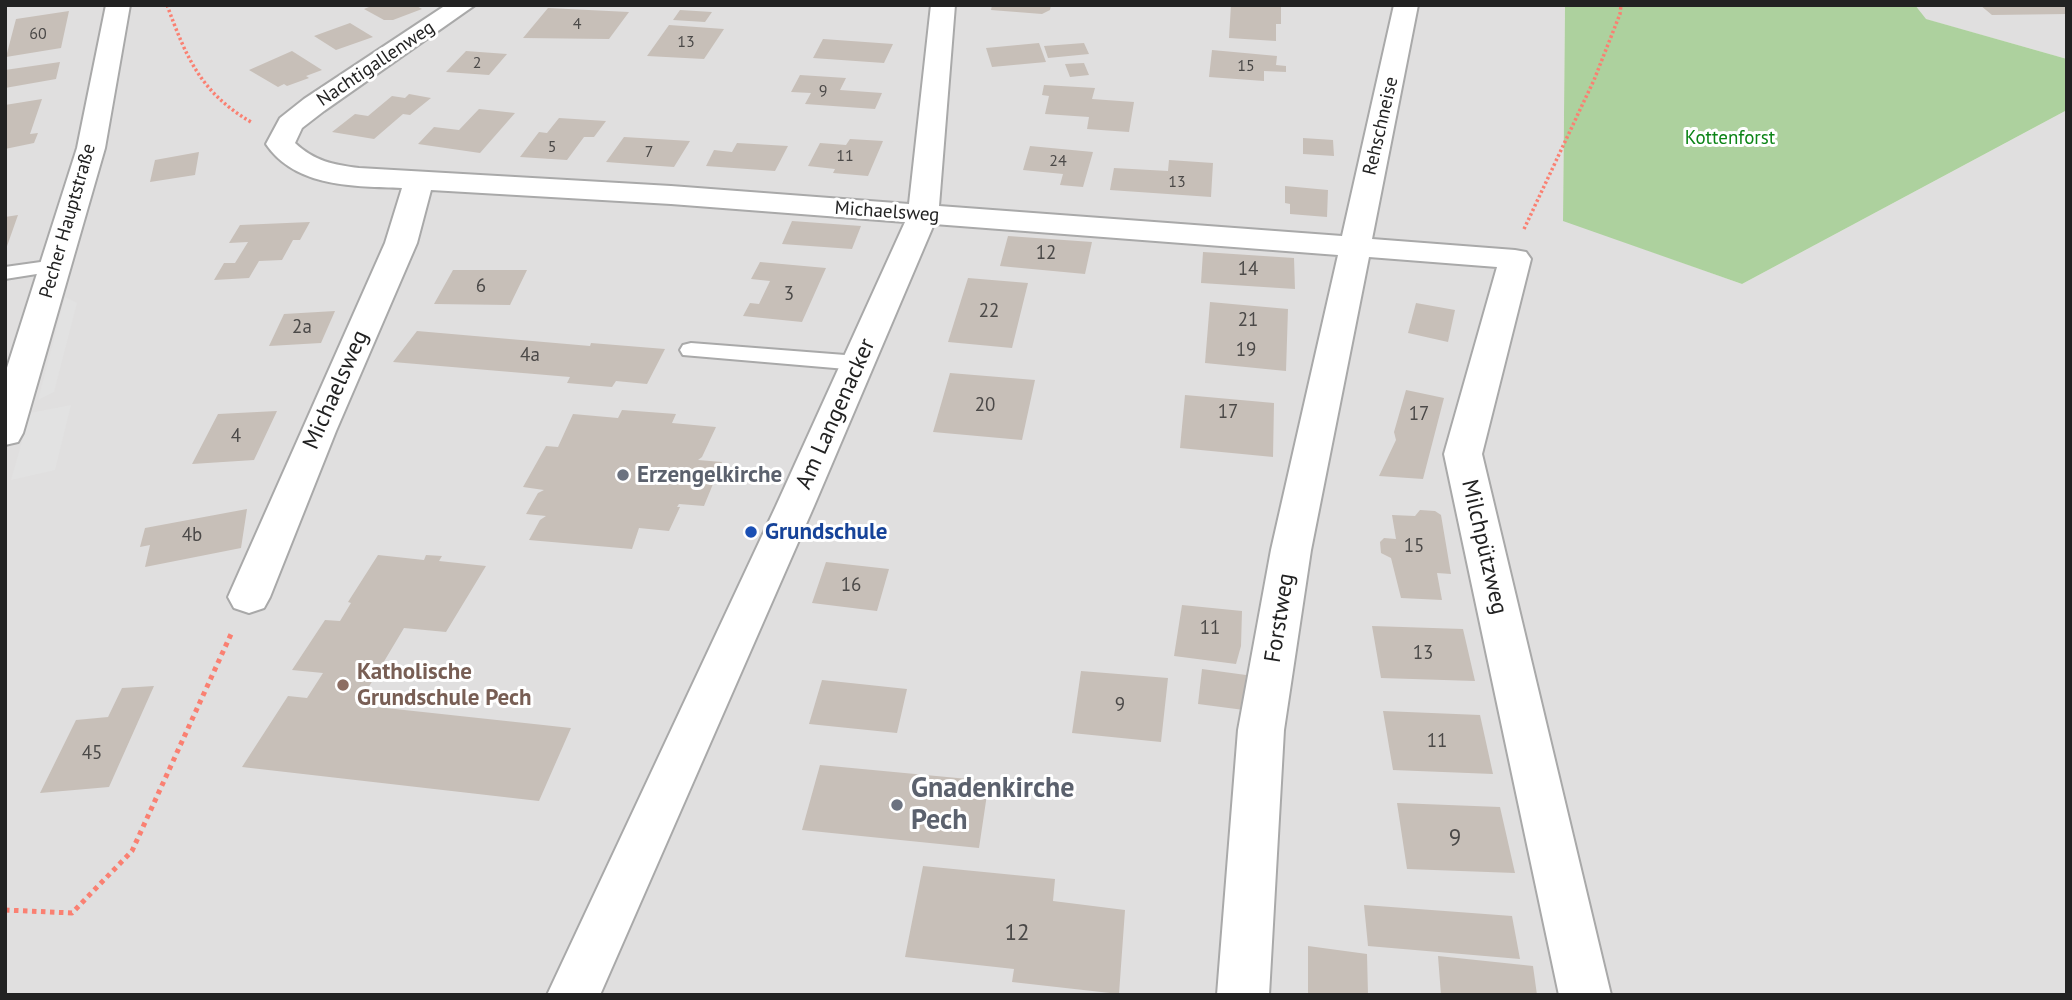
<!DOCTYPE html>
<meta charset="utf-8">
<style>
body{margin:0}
#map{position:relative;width:2072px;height:1000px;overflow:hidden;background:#f2efe9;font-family:"PT Sans",sans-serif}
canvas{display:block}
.frame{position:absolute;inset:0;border:7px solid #222;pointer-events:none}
</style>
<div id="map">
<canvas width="2072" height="1000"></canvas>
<div class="frame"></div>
</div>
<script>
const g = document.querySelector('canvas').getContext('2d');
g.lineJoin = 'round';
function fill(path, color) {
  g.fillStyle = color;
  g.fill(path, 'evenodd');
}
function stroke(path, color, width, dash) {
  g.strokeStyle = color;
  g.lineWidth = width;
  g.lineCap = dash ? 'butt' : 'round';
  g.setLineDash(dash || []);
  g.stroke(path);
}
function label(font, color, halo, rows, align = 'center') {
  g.font = font + ' "PT Sans",sans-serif';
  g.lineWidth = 6;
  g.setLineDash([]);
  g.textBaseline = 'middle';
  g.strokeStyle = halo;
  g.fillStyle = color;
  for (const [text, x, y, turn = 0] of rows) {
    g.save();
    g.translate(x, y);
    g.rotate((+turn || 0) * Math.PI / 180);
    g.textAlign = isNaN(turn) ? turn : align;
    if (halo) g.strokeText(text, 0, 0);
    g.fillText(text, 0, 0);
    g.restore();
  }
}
fill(new Path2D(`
 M5,5H1565L1563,220L1742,284L2067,110V995H5Z
 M1915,5H2067V59L1925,19Z`), '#e0dfdf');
fill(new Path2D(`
 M1565,5H1915L1926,19L2067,59V110L1742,284L1563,221Z`), '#add19e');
fill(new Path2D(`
 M65,297L77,303L54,392L38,400Z
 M71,405L55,470L11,480L30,413Z`), '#e2e2e2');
fill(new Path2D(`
 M366,5H415L422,9L393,20H384L364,9L369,7Z
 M992,5H1051L1050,10L1042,14L991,10Z
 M1231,5H1281V24H1276V41L1229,38Z
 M1980,5H2067V14L1992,15Z
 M548,8L629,12L609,39L523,38Z
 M680,10L712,12L705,22L673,20Z
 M69,11L61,48L6,57L16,19Z
 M350,23L373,37L336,50L314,36Z
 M669,25L724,29L704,59L647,56Z
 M823,39L893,44L884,63L813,58Z
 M1039,43L1046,62L992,67L986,48Z
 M1084,43L1089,54L1048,58L1044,46Z
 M1212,50L1277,56L1276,65L1286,66V72L1264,71V81L1209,77Z
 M292,51L322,70L306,76L309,78L287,86L284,84L278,87L249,70Z
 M466,51L507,54L489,75L446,72Z
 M60,62L56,79L5,88V70Z
 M1084,63L1089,75L1070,77L1065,64Z
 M800,75L846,78L840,90L882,93L875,109L805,104L811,93L791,92Z
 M1044,85L1095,88L1092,99L1134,102L1129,132L1087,129L1089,117L1045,114L1049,96L1042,95Z
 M409,94L431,98L410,115L403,114L374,139L332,132L355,114L368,116L392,96L405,98Z
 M42,99L30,134L38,133L34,143L5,149V105Z
 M479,109L515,113L480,153L418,144L434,127L459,130Z
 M559,118L606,121L594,137H584L567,160L520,157L539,132L547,133Z
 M624,137L690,141L674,167L606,162Z
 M1303,138L1333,140L1334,156L1303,154Z
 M850,139L883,141L868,176L833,173L835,169L808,166L820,143L846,145Z
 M737,143L788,146L775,171L706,166L714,150L732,152Z
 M1030,146L1093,152L1083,187L1060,185L1063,174L1023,170Z
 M199,152L195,175L150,182L155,160Z
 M1169,160L1213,163L1211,197L1110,190L1114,168L1168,171Z
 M1285,186L1328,190L1327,217L1290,214V204L1285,203Z
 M18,215L6,249H5V217Z
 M792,221L861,226L852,249L782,244Z
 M310,222L300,240H293L282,260L259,261L249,278L214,280L224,263H235L248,242L229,243L240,225Z
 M1008,236L1092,242L1085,274L1000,266Z
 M1203,252L1294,258L1295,289L1201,283Z
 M760,262L826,268L802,322L743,316L750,303L759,304L770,281L751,279Z
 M453,270H527L510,305L434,304Z
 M968,278L1028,283L1012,348L948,342Z
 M1210,302L1288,309L1286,371L1205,363Z
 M1416,303L1455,310L1448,342L1408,333Z
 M335,311L321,343L269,346L284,314Z
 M417,331L590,346L591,343L665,349L647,384L616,381L612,387L567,383L570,377L393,362Z
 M950,373L1035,380L1022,440L933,432Z
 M1406,390L1444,398L1423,479L1379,476L1396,440L1394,432Z
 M1185,395L1274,403L1273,457L1180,448Z
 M622,410L676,414L672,423L716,427L702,457L698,460L722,462L704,506L679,504L677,507H680L669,531L639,528L632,549L529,540L540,520L546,516L526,514L538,493L544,490L523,487L546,446L558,447L573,414L618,418Z
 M277,411L254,460L192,464L218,414Z
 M247,509L241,548L145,567L150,545L140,547L145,528Z
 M1420,510L1435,511L1441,515L1451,574L1437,573L1442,600L1401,598L1391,558L1381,553L1380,542L1384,538L1396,539L1392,515L1415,516Z
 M378,555L424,560L426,555L442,556L439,561L486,566L446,632L404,628L358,705L571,728L539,801L242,767L288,696L307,698L323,673L292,670L325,620L340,621L351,603L348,602Z
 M826,562L889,569L877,611L812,603Z
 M1182,605L1242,611L1241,646L1236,664L1174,656Z
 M1372,626L1463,629L1475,681L1381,678Z
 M1202,669L1246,675L1244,710L1198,704Z
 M1081,671L1168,678L1161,742L1072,733Z
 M822,680L907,689L897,733L809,724Z
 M154,686L109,787L40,793L76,720L108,717L122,688Z
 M1383,711L1480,715L1493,774L1393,770Z
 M820,765L989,781L979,848L802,830Z
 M1397,803L1500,807L1515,873L1407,869Z
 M923,866L1055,879L1053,901L1125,910L1119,994L1012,982L1014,969L905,957Z
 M1364,905L1512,916L1520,959L1368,946Z
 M1308,946L1367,954L1368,995H1308Z
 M1438,956L1533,966L1537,995H1441Z`), '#c7bfb8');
const service = new Path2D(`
 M55,260L62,262L65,266L62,270L5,279V267Z
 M691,343L858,356L866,358L869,363L866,368L858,370L683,355L680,350L683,345Z`);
const minor = new Path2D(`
 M106,5H130L105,148L23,433L18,442L5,445V374L77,148Z
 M446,5H475L324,111L302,128L295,143C314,161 334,165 359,168L671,186L909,204L931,5H955L939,206L1342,236L1394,5H1418L1372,239L1515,250L1526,252L1531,259L1482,454L1611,995H1559L1444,454L1497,267L1369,257L1311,550L1284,730L1269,995H1217L1238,730L1271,550L1338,255L934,224L814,506L600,995H547L776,506L905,222L671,204L431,190L417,243L336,431L270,597L264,608L249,613L234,608L228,597L385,243L402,188C355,186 296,188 266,144L280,118L304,99Z`);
stroke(service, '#a9a9a9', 4);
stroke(minor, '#a9a9a9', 4);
stroke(new Path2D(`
 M167,5C186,57 201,93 251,122
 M1524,229L1594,80L1620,14L1621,5`), '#fa8072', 3.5, [2.5, 2.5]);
stroke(new Path2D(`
 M5,910L72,913L132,851L232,632`), '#fa8072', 5, [4.5, 4.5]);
fill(service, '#fff');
fill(minor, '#fff');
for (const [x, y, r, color] of [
 [623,475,7,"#6b7280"],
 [751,532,7,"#1a4fb4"],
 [343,685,7,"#8d6e63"],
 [897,805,7,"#6b7280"]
]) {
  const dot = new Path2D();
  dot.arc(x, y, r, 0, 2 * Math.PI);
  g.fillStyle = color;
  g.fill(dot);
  stroke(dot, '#fff', 2.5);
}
label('16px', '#4b4948', null, [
 ["4",577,24],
 ["60",38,34],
 ["13",686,42],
 ["2",477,63],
 ["15",1246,66],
 ["9",823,91],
 ["5",552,147],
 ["7",649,152],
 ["11",845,156],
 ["24",1058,161],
 ["13",1177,182]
]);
label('19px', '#222', '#fff', [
 ["Nachtigallenweg",376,64,-34],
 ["Rehschneise",1381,126,-77],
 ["Michaelsweg",887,212,4],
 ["Pecher Hauptstraße",68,221,-74]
]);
label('19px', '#0c8416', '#fff', [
 ["Kottenforst",1730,139]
]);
label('19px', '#4b4948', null, [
 ["12",1046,254],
 ["14",1248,270],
 ["6",481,287],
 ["3",789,295],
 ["22",989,312],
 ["21",1248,321],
 ["2a",302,328],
 ["19",1246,351],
 ["4a",530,356],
 ["20",985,406],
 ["17",1228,413],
 ["17",1419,415],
 ["4",236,437],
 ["4b",192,536],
 ["15",1414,547],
 ["16",851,586],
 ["11",1210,629],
 ["13",1423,654],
 ["9",1120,706],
 ["11",1437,742],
 ["45",92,754]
]);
label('23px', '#222', '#fff', [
 ["Michaelsweg",336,390,-66],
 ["Am Langenacker",836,414,-66],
 ["Milchpützweg",1484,547,77],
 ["Forstweg",1280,618,-81]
]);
label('bold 23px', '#5b616d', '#fff', [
 ["Erzengelkirche",637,475]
], 'left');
label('bold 23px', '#164399', '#fff', [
 ["Grundschule",765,532]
], 'left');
label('bold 23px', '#785e54', '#fff', [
 ["Katholische",357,672],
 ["Grundschule Pech",357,698]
], 'left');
label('23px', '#4b4948', null, [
 ["9",1455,838],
 ["12",1017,933]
]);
label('bold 28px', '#5b616d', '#fff', [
 ["Gnadenkirche",911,789],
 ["Pech",911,821]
], 'left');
</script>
